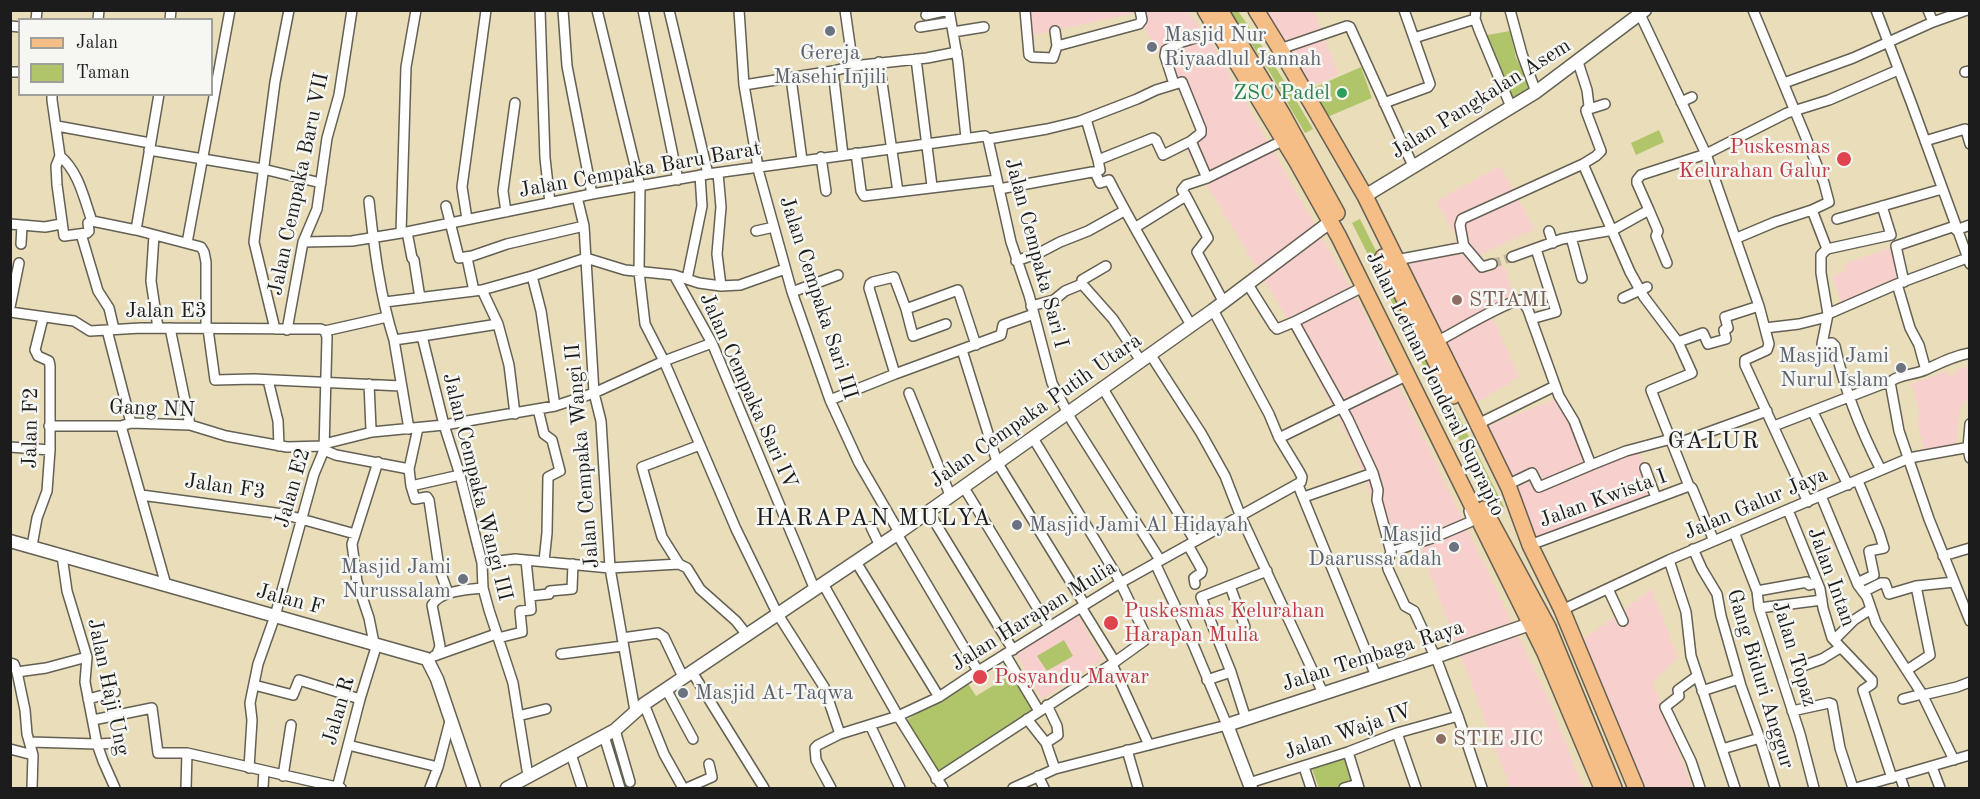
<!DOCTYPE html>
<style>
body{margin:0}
#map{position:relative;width:1980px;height:799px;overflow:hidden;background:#e9deb9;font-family:"Old Standard TT",serif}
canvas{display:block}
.frame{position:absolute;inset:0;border:12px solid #1c1c1c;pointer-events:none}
.legend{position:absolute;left:18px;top:18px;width:195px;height:78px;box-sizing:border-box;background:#f6f6f2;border:2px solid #9f9f9c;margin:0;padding:8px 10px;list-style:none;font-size:18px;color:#1c1c1c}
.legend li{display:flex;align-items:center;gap:12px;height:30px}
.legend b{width:30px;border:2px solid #9f9f9c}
</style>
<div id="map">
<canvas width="1980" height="799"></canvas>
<div class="frame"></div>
<ul class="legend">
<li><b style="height:8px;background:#f6be87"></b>Jalan</li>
<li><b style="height:16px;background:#b0c56a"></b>Taman</li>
</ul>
</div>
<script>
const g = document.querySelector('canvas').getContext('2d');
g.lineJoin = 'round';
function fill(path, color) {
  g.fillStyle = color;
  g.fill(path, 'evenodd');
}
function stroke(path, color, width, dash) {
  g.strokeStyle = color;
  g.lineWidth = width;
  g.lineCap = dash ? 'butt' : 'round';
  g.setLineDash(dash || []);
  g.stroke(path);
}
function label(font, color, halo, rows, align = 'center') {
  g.font = font + ' "Old Standard TT",serif';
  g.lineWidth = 5;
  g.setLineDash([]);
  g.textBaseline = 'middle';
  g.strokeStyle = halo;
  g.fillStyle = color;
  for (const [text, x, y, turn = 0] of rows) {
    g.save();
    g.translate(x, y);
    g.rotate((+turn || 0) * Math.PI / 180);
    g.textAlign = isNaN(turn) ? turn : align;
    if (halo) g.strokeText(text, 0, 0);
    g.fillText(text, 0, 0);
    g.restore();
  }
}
fill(new Path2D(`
 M1025,11H1187L1211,41L1361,306L1549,700L1583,788H1510L1417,538L1391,554L1355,451L1281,308L1186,151L1204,133L1136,13L1029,36Z
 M1256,11H1314L1339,75L1304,89Z
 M1500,166L1535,229L1476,257L1488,273L1503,264L1517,301L1492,315L1519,377L1470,407L1394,256L1459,242L1436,201Z
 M1890,248L1900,282L1841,302L1832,276L1846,271L1844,264Z
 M1969,366V395L1959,412L1956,448L1924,451L1918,426L1919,409L1911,384L1946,371L1948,376L1957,373V370Z
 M1558,398L1592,466L1637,446L1656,496L1530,545L1480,429Z
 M1652,589L1678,658L1653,682L1692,788H1636L1576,644Z
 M1078,615L1103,660L1042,699L1016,654Z`), '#f7d0cd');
fill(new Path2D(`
 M1230,11H1238C1265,49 1289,88 1313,129L1305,133L1269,71Z
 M1510,31L1516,58L1531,87L1511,99L1482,36Z
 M1361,67L1372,98L1325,118L1311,89Z
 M1659,130L1664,142L1636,155L1631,143Z
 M1360,219L1504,507L1494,511L1404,326L1352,223Z
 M1064,640L1073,656L1047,671L1037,656Z
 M1014,673L1036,711L936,774L905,721L967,682L976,696Z
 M1344,758L1353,782L1334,788H1319L1312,769Z`), '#b0c56a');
stroke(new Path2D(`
 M1492,264L1512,257`), '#c0b79a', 9, [9, 4.5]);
const minor = new Path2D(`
 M540,10L545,158L550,203
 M563,10L567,66L592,194
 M597,10L640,186L639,272L645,324L664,361L736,529L777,613L824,687L840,734
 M643,10L678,180
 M669,10L708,174
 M739,10L744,85L759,173L792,292L830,400L859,463L899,532
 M845,10L853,66
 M949,10L958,61L966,138
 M1025,10L1029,55L1032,57L1053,58L1057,46L1139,24L1142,20L1140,10
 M1476,10L1475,19L1479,30L1511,107
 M1510,10L1522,54L1536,92
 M1638,10L1706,154L1759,306L1769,344L1767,350L1745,360V365L1808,502
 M1876,10L1911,102L1970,264
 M1928,10L1933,22
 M926,15L948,10
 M36,20L37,10
 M98,20L99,10
 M170,20L171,10
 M10,26L20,27
 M920,27L951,22
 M1055,31L1057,46
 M953,32L984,27
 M1414,38L1475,19
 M1280,49L1347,26L1350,27L1413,166
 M916,59L932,186
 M879,62L898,192
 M1578,62L1587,90L1589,106L1586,111L1601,151L1596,156L1583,164L1630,272L1644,297L1678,342L1692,373L1651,390L1689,486L1692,488L1714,541
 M833,71L843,155
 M10,72H20
 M1965,72L1970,71
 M791,78L802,160
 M1784,83L1853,58L1933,22L1967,10
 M1174,84L1165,56L1166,50L1182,42L1218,31
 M744,85L833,71L853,66L927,58L957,52
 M52,94V100L60,156L56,166L57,185L64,236L87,233L89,231L88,223L92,221L136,230L201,247L204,252L206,262V329
 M1681,102L1692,97
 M1384,103L1428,87L1430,84L1404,10
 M1586,110L1605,104
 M1086,119L1098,160
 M57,126L150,143
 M1966,130L1970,144
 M988,139L1047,129L1080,121L1137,99L1156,90L1182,82L1201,129V133L1191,141L1207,178
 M1925,141L1965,129L1970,132
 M149,150L263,169L321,183
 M856,153L861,191L864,196L997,180
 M60,156C79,172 84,199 92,221
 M821,157L826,191
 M1095,172L1100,170L1098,160L1153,138L1156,140L1163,155L1191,141
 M718,173L721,207L717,254L721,286
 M999,189L1092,172H1095L1100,183L1109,180C1134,229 1163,277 1191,325
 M1186,196L1208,238L1197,252L1223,301
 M577,197L584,226L594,393L601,421L610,568L635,711
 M369,201C374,247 380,296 394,340L422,336L444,425L460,475L482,563L483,588L489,610L513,683L528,776
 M446,206L459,258L472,256L507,244L584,226
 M1649,210L1658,231L1656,236L1667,263
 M1812,210L1827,249L1821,255V273L1828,314L1822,344L1832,343L1835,346C1844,389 1861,431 1881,470
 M506,212L503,191L515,103
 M467,219L462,187L486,10
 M1837,219L1942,189
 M10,224L45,227L61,224
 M1136,227L1186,196L1182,190L1186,185L1207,178L1284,140
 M136,230L159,94
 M1956,230L1970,225
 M756,231L774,227
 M1549,231L1553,243
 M407,232L412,258L414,260L420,298
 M401,233L406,67L416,10
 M81,234L98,291L109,308L114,329
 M154,235L151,281L158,328
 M1571,237L1582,278
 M1737,238L1775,222L1812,210L1829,202L1824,183L1804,133L1753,10
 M303,242L352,241L407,232L592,194L708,174L985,136L988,139L1011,242L1029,295L1052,383L1072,421L1160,560
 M187,243L230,10
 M21,244L22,225
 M1464,247L1460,225L1462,219L1583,164
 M1827,249L1891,235L1882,206
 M1512,257L1562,239L1613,230L1649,210L1637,183V180L1641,175L1706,154L1787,113L1829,100L1898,70
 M467,258L474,291
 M1396,260L1465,247L1482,267L1492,264
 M1016,261L1039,253L1060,242L1088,231L1124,211
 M674,275L712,343L815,590
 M532,276L541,311L555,406
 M687,279L702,206L700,175
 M1904,282L1896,246L1955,226
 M1247,283L1274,326L1277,329L1294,322
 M1082,284V280L1106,266
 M1897,284L1910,328L1919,345L1925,367V370
 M1363,287L1294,322L1348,419L1373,473L1378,490L1377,500L1391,552L1387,563L1388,569L1405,606L1414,611L1438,663L1458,716L1482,788
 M482,290L498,324L509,365L515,414
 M792,292L838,275
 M1623,298L1647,287
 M385,302L482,290L532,276L586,258L625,270L674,275L699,283L721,286L740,285L785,269
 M1031,306L1054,300L1065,291L1082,284L1113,319L1141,361
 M10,307L19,263
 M906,309L913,336L946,324
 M10,312L74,321L90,331L141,328L321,329L325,331L387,317
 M1828,314L1897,284L1967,258
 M1531,319L1556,312L1536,249
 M170,328L190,425
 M1765,328L1799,324L1827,317
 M208,329L215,380L254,379L401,386
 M275,329L254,242L275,82L289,10
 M107,330L131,423
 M287,330L303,242L317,209L327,138L339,95L352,10
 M422,336L498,324
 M394,340L409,429
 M1438,341C1454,333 1508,300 1522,300L1528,310L1559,396L1574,421L1591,465L1626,451L1671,439
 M1678,342L1703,333L1708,344L1726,339L1724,330L1728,328L1725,317L1759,306
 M962,350L997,462L1085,605
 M1970,353C1953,356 1940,363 1925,370C1914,375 1899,374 1890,382L1899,431L1929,519L1970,621
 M1150,354L1201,433L1225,476L1241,517L1323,693
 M895,374L869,288L870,284L873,282L894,277L906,309L958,290L976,345
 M268,380L278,421L279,446
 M369,384L371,429L372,432L444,425L555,406L594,393L664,361L712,343
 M1102,387L1195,541
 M909,393L950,495
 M830,400L895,374L1001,335L1003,325L1034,314
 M538,409L544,434L552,440L560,471L548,477L547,533L544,561
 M1813,412L1848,485
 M1478,424L1555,386
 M1970,424L1968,448L1970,458
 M49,426H121L131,423L190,425L226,436L287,447L324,446
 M121,426L166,585
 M1774,426L1885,383L1890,382
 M1279,438L1408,375
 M324,444L372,432
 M1673,445L1767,411
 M10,447L50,450
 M324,450L336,455L409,469L411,486L460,475
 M1645,468L1656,498
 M409,469L418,428
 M1298,485L1376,676
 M1507,485L1532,473L1539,487L1591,465
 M411,486L415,499L427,497L429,500L439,568L448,593
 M963,486L1049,627
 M141,495L283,514L355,534
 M1821,496L1858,585L1867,597L1876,623L1922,694L1954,760
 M1304,497L1373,473
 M1788,510L1820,589L1823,608L1832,638L1872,680V684L1863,690L1892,778
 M928,511L1013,650
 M871,527L880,546
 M1734,532L1757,591L1759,608L1800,734L1814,788
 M897,534L978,671
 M1188,545L1202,570L1201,573L1194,578L1195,584
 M1530,545L1689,486
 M32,546L37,518L47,491L50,450V366L49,361L38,356L35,350L43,318
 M1693,549L1702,569L1717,594L1721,616L1741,686L1760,739L1775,788
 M1391,552L1435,537L1470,522L1472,520L1469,511
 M62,556L67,591L87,657L85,682L97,744L103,761L115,788
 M1943,556L1970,548
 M1669,560L1686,612L1691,656L1735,788
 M856,562L939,697
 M482,563L515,559L610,568L679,564L687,568L700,589L736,621L747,635
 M679,564L662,537L642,467L700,445
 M1857,583L1874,575L1869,551L1884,548L1879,532L1858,481
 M823,584L898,716L943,788
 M1230,586L1245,627
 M1608,589L1623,621
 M1757,591L1807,582L1809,585L1817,583
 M1863,592L1881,583H1885L1889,594L1916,586L1954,582
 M530,596L549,594L550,591L572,589L573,564
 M1081,607L1115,662
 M1759,608L1822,600
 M1562,610L1669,560L1900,462L1909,458L1970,447
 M498,638L522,632L520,611L531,610L526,560
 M622,638L658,633L664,637L683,677
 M1834,640L1854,620L1871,609
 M374,643L369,618L357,582L352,544L378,462
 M437,654L440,646L432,605C441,590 467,590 483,588
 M561,654L623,646
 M1005,654L1039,711
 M434,656L496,634
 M10,663L14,664L17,672L25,710L27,734L33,755L32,788
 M1112,664L1149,745
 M1800,667L1822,659L1840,648
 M1907,670L1930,655L1916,586
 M17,672L46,668L87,657
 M692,672L764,788
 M1697,676L1678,690L1679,696L1665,707L1691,761L1700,788
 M1207,680L1231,672
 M254,685L293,695L299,680L360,699
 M666,689L693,739
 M1702,691L1739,679
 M1923,695L1957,687L1970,682
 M88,699L115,692
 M1903,699L1922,694
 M644,704L664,754L683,788
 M1792,711L1829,703L1832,704L1840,748L1853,788
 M518,716L546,709
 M1027,719L1046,743L1055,769
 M1246,719L1231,672L1201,597L1267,571
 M93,720L152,708L158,753H187L341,788
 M870,725L900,788
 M615,730L630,782
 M1397,733L1416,788
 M604,736L620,788
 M30,742L97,744L119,743
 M1046,743L1058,735L1057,726L1047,705
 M348,745L438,767
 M10,749L33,755
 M1722,749L1760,738
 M1127,750L1138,788
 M1348,752L1359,788
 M571,754L582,788
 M1304,767L1311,788
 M1932,767L1940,788
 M249,768L252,720L250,703L258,664L275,616L314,474L324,450L327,337L325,331
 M283,776L291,725
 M1038,776L1044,788
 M1900,776L1904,788
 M936,779L1112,664L1144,641L1146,636L1117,576L1033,438
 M1249,783L1348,752L1397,733L1458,716
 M186,788L187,753
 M263,788L264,771
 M337,788L360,699L377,644
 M430,788L438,767L450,721
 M687,788L712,777L709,764
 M831,788L816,760L815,748L818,745L840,734L898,716L939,697L978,671L1120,583L1301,482L1302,477L1299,471L1279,438L1269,414L1213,310
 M1013,788L1055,769L1227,725L1193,644L1155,563
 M1344,788L1358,784
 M1856,788L1970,755`);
const tertiary = new Path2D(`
 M1365,196L1536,92L1645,10
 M10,541L427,659L437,679L474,788
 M507,788L615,730L644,704L897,534L1213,310L1330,222
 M1251,788L1227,725L1435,657L1530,624`);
const primary = new Path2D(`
 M1205,10L1297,162L1339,237L1545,653L1602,788
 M1220,10L1283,115L1337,213
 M1256,10L1280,49L1365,196L1471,410L1509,488L1530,545L1562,610L1636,788
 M1383,257L1453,396
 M1484,509L1548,627L1614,788`);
stroke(minor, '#646053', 12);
stroke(tertiary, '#646053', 15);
stroke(primary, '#646053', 18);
stroke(minor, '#fff', 9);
stroke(tertiary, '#fff', 12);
stroke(primary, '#f6be87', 15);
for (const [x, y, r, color] of [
 [830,31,6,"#6b7280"],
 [1152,47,6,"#6b7280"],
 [1342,93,6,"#2e9e5b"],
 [1844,159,8,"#e0444e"],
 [1457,300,6,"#8d6e63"],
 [1901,368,6,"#6b7280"],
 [1017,525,6,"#6b7280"],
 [1454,547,6,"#6b7280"],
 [463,579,6,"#6b7280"],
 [1111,623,8,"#e0444e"],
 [980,677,8,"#e0444e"],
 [683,693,6,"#6b7280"],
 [1441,739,6,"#8d6e63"]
]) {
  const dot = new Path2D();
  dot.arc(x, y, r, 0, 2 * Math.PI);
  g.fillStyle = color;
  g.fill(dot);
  stroke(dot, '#f6f6f2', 2);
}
label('21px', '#5b616d', '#f6f6f2', [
 ["Masjid Nur",1164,35],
 ["Riyaadlul Jannah",1164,59],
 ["Gereja",830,53,"center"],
 ["Masehi Injili",830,77,"center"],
 ["Masjid Jami",1889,356,"right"],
 ["Nurul Islam",1889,380,"right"],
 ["Masjid Jami Al Hidayah",1029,525],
 ["Masjid",1442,535,"right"],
 ["Daarussa'adah",1442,559,"right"],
 ["Masjid Jami",451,567,"right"],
 ["Nurussalam",451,591,"right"],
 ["Masjid At-Taqwa",695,693]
], 'left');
label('21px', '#27864d', '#f6f6f2', [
 ["ZSC Padel",1330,93]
], 'right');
label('21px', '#1c1c1c', '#f6f6f2', [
 ["Jalan Pangkalan Asem",1481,99,-32],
 ["Jalan Cempaka Baru Barat",640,170,-10],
 ["Jalan Cempaka Baru VII",299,184,-78],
 ["Jalan Cempaka Sari I",1036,253,75],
 ["Jalan Cempaka Sari III",818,298,72],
 ["Jalan E3",166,311],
 ["Jalan Letnan Jenderal Suprapto",1435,384,64],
 ["Jalan Cempaka Sari IV",748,391,66],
 ["Gang NN",152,409,2],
 ["Jalan Cempaka Putih Utara",1036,411,-35],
 ["Jalan F2",31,428,-89],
 ["Jalan Cempaka Wangi II",583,456,-95],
 ["Jalan F3",225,487,8],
 ["Jalan Cempaka Wangi III",477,487,76],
 ["Jalan E2",293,488,-74],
 ["Jalan Kwista I",1603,499,-20],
 ["Jalan Galur Jaya",1756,504,-23],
 ["Jalan Intan",1831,577,70],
 ["Jalan F",290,600,15],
 ["Jalan Harapan Mulia",1034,616,-32],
 ["Jalan Topaz",1794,654,73],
 ["Jalan Tembaga Raya",1373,656,-18],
 ["Gang Biduri Anggur",1760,679,73],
 ["Jalan Haji Ung",108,687,78],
 ["Jalan R",339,711,-74],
 ["Jalan Waja IV",1348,732,-19]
]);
label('21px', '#be3a42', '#f6f6f2', [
 ["Puskesmas",1830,147,"right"],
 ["Kelurahan Galur",1830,171,"right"],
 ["Puskesmas Kelurahan",1124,611],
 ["Harapan Mulia",1124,635],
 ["Posyandu Mawar",994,677]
], 'left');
label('21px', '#785e54', '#f6f6f2', [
 ["STIAMI",1469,300],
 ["STIE JIC",1453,739]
], 'left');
g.letterSpacing = '1.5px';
label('24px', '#1c1c1c', '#f6f6f2', [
 ["GALUR",1714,442],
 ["HARAPAN MULYA",874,519]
]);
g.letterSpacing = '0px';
</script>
